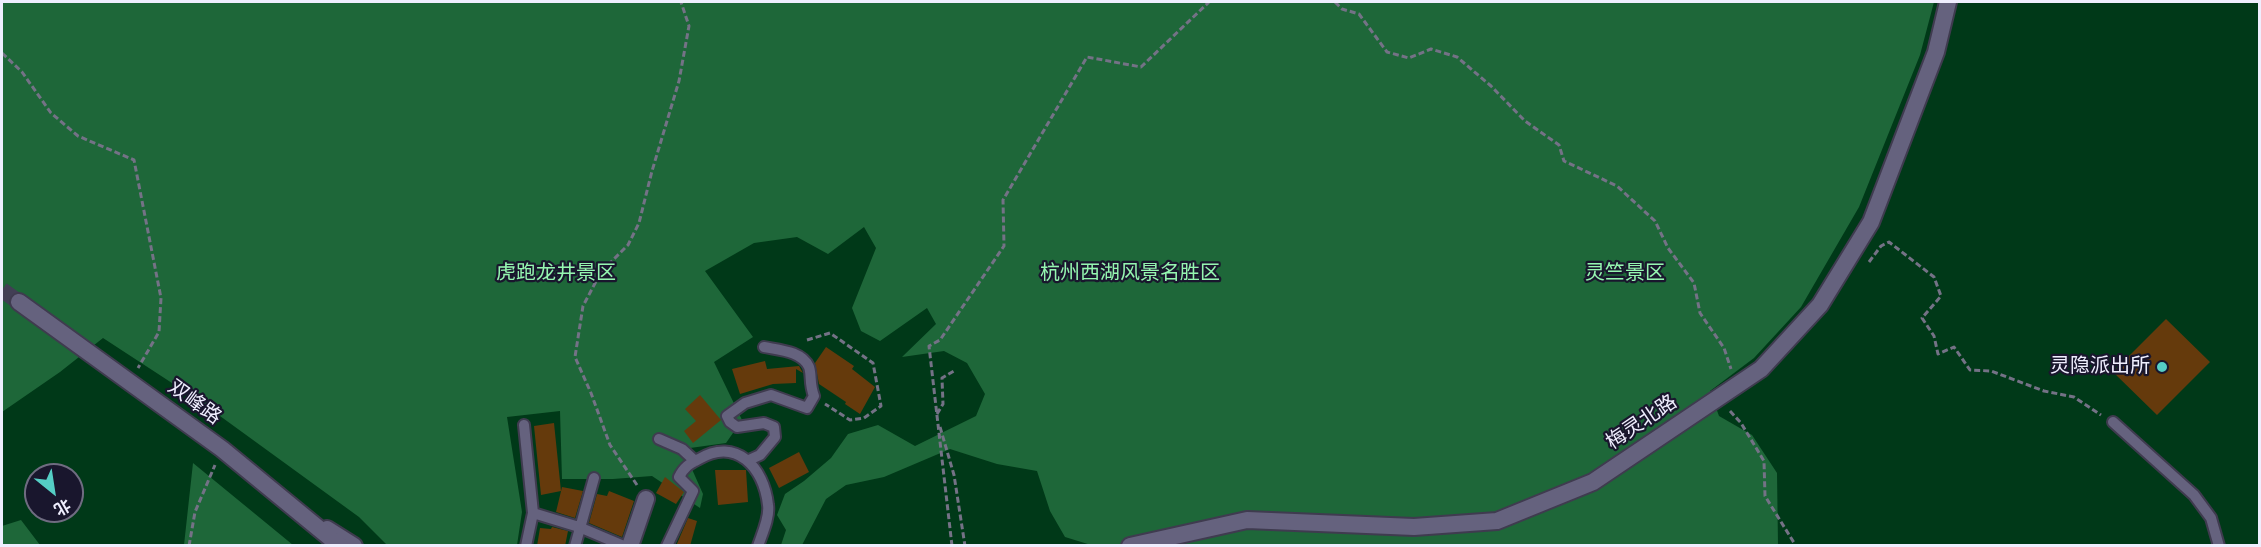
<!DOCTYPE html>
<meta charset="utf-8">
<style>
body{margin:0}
#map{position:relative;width:2261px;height:547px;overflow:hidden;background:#232037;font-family:Roboto,"Noto Sans SC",sans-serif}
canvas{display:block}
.frame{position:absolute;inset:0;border:3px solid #efeefe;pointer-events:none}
.north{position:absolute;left:24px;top:463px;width:60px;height:60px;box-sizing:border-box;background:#19162d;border:2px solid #6f6c81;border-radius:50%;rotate:150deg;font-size:16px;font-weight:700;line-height:24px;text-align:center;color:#efeefe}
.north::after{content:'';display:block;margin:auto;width:21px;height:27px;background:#55cec5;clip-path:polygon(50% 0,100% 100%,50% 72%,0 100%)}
</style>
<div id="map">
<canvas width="2261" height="547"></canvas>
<div class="frame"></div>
<div class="north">北</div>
</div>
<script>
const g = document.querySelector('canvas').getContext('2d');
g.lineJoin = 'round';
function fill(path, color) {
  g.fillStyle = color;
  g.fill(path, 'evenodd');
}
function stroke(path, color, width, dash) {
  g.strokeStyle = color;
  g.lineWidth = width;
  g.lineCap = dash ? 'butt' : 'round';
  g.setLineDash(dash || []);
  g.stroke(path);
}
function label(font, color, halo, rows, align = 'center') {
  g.font = font + ' Roboto,"Noto Sans SC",sans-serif';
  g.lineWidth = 4.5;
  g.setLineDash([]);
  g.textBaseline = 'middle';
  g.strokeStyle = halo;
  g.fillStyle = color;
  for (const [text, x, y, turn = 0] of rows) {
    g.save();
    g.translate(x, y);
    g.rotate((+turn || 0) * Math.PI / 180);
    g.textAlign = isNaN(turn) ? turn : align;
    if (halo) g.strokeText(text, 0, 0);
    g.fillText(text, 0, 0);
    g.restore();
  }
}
fill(new Path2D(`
 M2,2H2259V545H2ZM36,475H72V511H36Z`), '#003918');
fill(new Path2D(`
 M2,2H1934L1920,55L1859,207L1801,307L1754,358L1710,391L1719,416L1752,435L1777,473L1778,545H1091L1065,537L1050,511L1037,471L997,464L950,449L884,477L846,485L826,499L802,545H781L786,530L777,515L785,494L804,481L831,458L848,434L878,425L915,446L976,416L985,394L967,363L944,351L902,357L936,324L927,308L880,341L861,331L852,308L876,248L864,227L828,254L797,237L754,243L705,271L753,337L714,362L742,420L726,443L683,449L703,494L700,508L652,476L613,479H562L560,411L507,417L522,512L517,545H387L359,517L198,400L103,338L60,372L2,412Z
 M193,463L293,545H184Z
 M21,520L40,545H2V526Z`), '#1e6739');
fill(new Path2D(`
 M2166,319L2210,362L2157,415L2113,372Z
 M826,347L854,366L852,369L875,387L860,414L845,404L846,402L819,384L815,363Z
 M765,361L767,369L799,366L803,373L796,369V383L773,384L740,394L732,369Z
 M700,395L721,420L693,443L684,431L696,421L685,409Z
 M554,423L561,491L541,495L534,426Z
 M799,452L809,472L779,488L769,468Z
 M715,470H746L748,502L718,505Z
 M665,477L684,492L676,504L656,493Z
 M562,487L583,491L575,518L556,512Z
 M609,491L634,501L622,537L589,523L597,494L607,496Z
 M688,518L697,521L690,546H676Z
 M552,527L568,531L565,546H537L540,528L551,529Z`), '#653a0c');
stroke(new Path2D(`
 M2,290L19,302`), '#423f55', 16, [16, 8]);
const service = new Path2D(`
 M2113,422L2194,495L2211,518L2219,546
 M524,425L533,513
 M659,439L682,449L695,461
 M749,460L760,455L775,437L774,427L764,423L737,427L730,422L727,416L745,403L771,395L807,408L814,396C809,383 812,376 809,367C802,351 779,350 764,347
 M526,546L533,513L579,527L624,546
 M575,546L594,478
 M667,546L693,491L679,477C684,467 689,464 699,459C736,437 764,467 768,505C770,517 762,534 758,546`);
const minor = new Path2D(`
 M630,546L646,499`);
const tertiary = new Path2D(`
 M327,529L354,546`);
const secondary = new Path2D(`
 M19,302L222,449L340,546
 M1130,546L1247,520L1414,527L1497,521L1593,482L1761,369L1820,305L1871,222L1936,52L1948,2`);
stroke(service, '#3f3b4f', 14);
stroke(minor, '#3f3b4f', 20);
stroke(tertiary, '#3f3b4f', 20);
stroke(secondary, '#3f3b4f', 20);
stroke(new Path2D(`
 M1335,2L1342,9L1359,14L1387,52L1409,58L1431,49L1457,57L1491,86L1525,121L1559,145L1564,161L1617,186L1655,221L1668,248L1694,283L1700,313L1724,348L1731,369
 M2,53L22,72L51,113L78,136L134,160L161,298L159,332L138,368
 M1869,262L1881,246L1889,242L1934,277L1941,296L1922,318L1934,336L1938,354L1954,347L1970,370L1991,371L2044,391L2074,397L2101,415
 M807,340L830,333L873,363L881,406L864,418L850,420L825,404
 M1730,411L1741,423L1764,461L1765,496L1796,546
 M937,414L943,404L942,378L954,371
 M940,427L954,475L965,546
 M637,485L610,445L591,393L575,357L583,306L601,272L628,245L639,223L652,171L679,81L689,26L681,2
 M189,546L195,512L215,465
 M952,546L929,346L940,340L1004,246L1003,200L1087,57L1141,67L1209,2`), '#747286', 3, [6, 3]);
stroke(service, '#65627e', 10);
stroke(minor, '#65627e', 16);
stroke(tertiary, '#65627e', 16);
stroke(secondary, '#65627e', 16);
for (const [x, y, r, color] of [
 [2162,367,6,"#55cec5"]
]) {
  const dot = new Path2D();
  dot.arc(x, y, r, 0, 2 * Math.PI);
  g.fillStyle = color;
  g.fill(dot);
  stroke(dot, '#19162d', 2);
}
label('20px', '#95f6b0', '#19162d', [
 ["虎跑龙井景区",556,274],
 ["杭州西湖风景名胜区",1130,274],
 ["灵竺景区",1625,274]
]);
label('20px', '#efeefe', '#19162d', [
 ["灵隐派出所",2150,367]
], 'right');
label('20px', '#efeefe', '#19162d', [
 ["双峰路",194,403,36],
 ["梅灵北路",1642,423,-34]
]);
</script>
